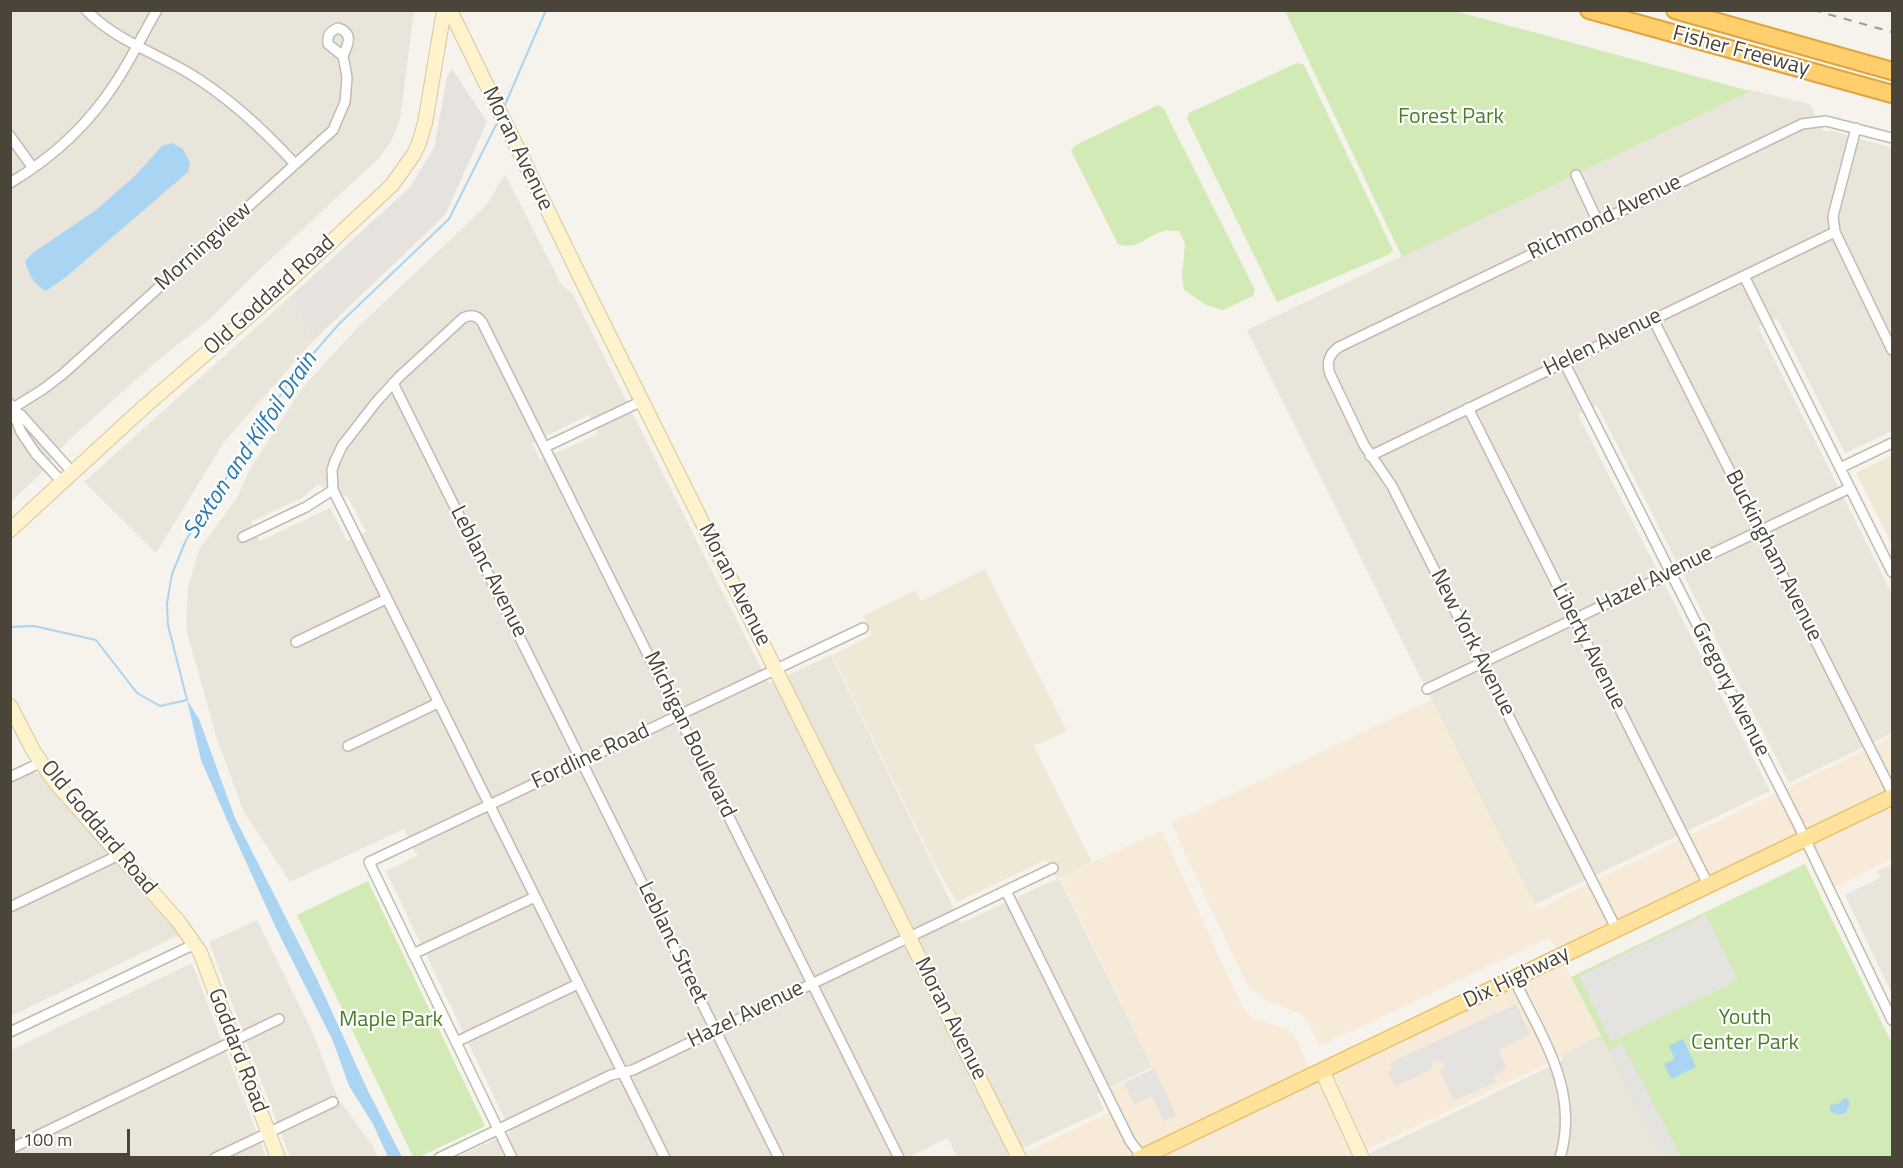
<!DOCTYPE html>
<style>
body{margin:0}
#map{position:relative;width:1903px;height:1168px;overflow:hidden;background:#f6f3ec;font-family:"Titillium Web",sans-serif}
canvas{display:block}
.frame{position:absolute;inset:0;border:12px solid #4b4439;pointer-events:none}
.scale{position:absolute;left:12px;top:1129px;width:118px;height:27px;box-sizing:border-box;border:3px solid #4b4439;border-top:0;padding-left:8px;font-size:18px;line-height:21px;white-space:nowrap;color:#4b4439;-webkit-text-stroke:4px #fff;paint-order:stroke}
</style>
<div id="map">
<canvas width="1903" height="1168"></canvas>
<div class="frame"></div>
<div class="scale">100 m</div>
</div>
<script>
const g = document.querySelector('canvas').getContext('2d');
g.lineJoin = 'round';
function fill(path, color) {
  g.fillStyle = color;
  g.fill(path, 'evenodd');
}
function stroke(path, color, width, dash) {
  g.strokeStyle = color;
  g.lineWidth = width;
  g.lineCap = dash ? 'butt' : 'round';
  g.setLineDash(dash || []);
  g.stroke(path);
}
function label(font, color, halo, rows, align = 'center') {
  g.font = font + ' "Titillium Web",sans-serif';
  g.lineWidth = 4.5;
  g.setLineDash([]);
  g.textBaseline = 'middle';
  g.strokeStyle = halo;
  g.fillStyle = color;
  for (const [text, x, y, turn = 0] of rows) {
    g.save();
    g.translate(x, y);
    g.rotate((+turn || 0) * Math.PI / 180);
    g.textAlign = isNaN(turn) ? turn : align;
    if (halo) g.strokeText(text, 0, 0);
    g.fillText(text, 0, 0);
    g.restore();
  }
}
fill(new Path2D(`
 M11,11H414L400,119L391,142L379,158L257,272L212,317L156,362L80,430L66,443L40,474L11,502Z
 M1750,90L1810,104L1823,131H1832L1892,148V431L1845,453L1777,318L1758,327L1892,594V733L1789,783L1597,405L1578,415L1770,791L1534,905L1247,330Z
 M505,174L561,284L572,293L769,684L831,655L961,923L1059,878L1152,1067L1097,1094L1104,1110L1004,1157H957L948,1138L907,1158L458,1157L511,1132L386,871L417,856L404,829L290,882L243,810L216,736L186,629L188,587L199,550L238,496L251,467L303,387L360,325L486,206ZM589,415L598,434L540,460L532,443ZM318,484L348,497L366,532L347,541L330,508L260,541L251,522L302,498Z
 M291,296L314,340L224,442L156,553L84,482Z
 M30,772L39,774L171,924L179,935L11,1016V781Z
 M1892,864V994L1845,895L1880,878L1877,871Z
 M257,920L312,1031L338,1099L373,1146L378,1157H290L209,942Z
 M192,963L266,1157L11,1158V1050Z
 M1601,1035L1663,1157L1360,1158L1563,1060L1561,1054Z`), '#eae5da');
fill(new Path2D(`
 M1431,700L1537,909L1892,737V859L1829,890L1805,840L1561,957L1601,1034L1553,1061L1350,1158H1014L1114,1110L1105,1091L1153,1068L1060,877L1162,831L1241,1005L1253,1018L1289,1030L1296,1039L1312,1075L1560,957L1550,937L1320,1046L1309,1023L1301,1014L1265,1000L1247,985L1171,823Z`), '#f7ead8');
fill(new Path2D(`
 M452,69L487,122L445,215L314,340L291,296L410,187L434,148L447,77Z`), '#e6e2dd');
fill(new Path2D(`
 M1892,455V545L1856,473Z
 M985,569L1067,731L1034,746L1092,862L1057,879L1046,860L957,902L934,864L832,655L872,635L863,616L916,590L921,601Z`), '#efe8d6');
fill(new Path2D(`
 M1285,11H1455L1750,91L1402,257Z
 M1297,63L1304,65L1393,250L1390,254L1277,302L1187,119L1189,113Z
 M1158,105L1164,109L1255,290L1253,296L1223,310L1206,305L1184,290L1182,276L1185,243L1179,231C1174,231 1168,230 1164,231C1147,235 1137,251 1118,244L1071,151L1074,146Z
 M1805,864L1892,1044V1157H1663L1571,977Z
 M368,881L485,1126L419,1157H413L297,915Z`), '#d2eab5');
fill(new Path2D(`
 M1706,914L1738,980L1611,1042L1579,976Z
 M1516,1004L1530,1034L1498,1050L1507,1069L1493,1076L1496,1082L1454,1101L1440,1071L1446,1067L1443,1063L1437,1060L1431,1062L1434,1068L1395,1087L1387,1071L1392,1069L1390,1063Z
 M1622,1043L1681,1157H1663L1609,1049Z
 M1154,1069L1176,1115L1164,1122L1152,1096L1134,1104L1124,1083Z`), '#e5e3e0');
fill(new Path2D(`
 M172,143L183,149L190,163L188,172L66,277L46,291C33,284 29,275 25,261L34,252L96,210L135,176L162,146Z
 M187,700L199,719L235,818L317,979L368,1091L402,1157H388L373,1124L349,1086L333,1041L276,928L231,829L201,760Z
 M1683,1039L1696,1067L1671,1079L1664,1064L1675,1059L1669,1046Z
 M1844,1098H1847L1850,1103L1846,1113L1839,1115L1830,1111V1105L1840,1103Z`), '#a9d4f2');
stroke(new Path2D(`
 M504,107L546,10
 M10,627L34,626L96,640L137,693L160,706L187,700
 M187,700L168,625L167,603L172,574L186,540L291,379L339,324L449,219L498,121`), '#a9d4f2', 2);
const street = new Path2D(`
 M86,10C114,39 153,52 187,72C229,97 263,129 295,164
 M1856,128L1833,216L1835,232L1892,350
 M10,136L33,168
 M1576,175L1598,222
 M10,183C52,158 89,124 116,82C131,59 143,34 157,10
 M1744,276L1892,572
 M1653,319L1892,792
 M1564,362L1797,822L1892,1020
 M393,383L779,1158
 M10,404L21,432L36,454L63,483
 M13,408L42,390L63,374L333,130L345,102L347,77L343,56L328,44C327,35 330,31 338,28C354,33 348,45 343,56
 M1468,408L1709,886
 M13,410L21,415L73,473
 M545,447L642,401
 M1370,456L1835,232
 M1840,468L1892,443
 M243,537L306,507L333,490
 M296,642L386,599
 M1427,689L1850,488
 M348,746L438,703
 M10,777L40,763
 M1006,891L1130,1141L1143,1158
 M10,907L119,855
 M1617,930L1392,486L1364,445L1330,374C1326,362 1329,354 1339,347L1802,124L1826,121L1892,138
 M413,954L535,897
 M1514,979C1542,1038 1580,1090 1560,1158
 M10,1032L195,944
 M456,1042L578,984
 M10,1149L279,1019
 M215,1158L333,1102
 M439,1158L611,1075L633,1070L1053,868
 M512,1158L369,862L863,628
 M665,1158L333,490L332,470L335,461L342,446L377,401L399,377L463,318C470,314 477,315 482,322L899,1158`);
const secondary = new Path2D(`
 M450,10L587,291L1019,1158
 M10,530L144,407L285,285L392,185L414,154L419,143L425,123L444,10
 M10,706L34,752L55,782L178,921L200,952L278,1158
 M1322,1071L1362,1158`);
const primary = new Path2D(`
 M1140,1158L1892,797`);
const highway = new Path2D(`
 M1589,10L1892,94
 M1675,10L1892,71`);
stroke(street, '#c2bbae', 12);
stroke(secondary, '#d6c79b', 16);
stroke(primary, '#e6c16a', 18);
stroke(highway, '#e0a43c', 20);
stroke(street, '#fff', 9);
stroke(secondary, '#fff3cd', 14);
stroke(primary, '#ffe39c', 15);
stroke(highway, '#ffcf6e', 16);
stroke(new Path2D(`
 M1813,10L1892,32`), '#9a9a9a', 2, [8, 8]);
label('22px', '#4b4439', '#fff', [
 ["Fisher Freeway",1741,52,15],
 ["Moran Avenue",517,149,64],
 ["Richmond Avenue",1605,218,-26],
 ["Morningview",204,247,-42],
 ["Old Goddard Road",270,296,-42],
 ["Helen Avenue",1603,343,-26],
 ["Buckingham Avenue",1773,556,63],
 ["Leblanc Avenue",488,572,63],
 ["Hazel Avenue",1655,580,-26],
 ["Moran Avenue",734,585,63],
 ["New York Avenue",1472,643,63],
 ["Liberty Avenue",1588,647,63],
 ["Gregory Avenue",1730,690,63],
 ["Michigan Boulevard",689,735,64],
 ["Fordline Road",591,757,-25],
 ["Old Goddard Road",98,828,50],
 ["Leblanc Street",672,943,64],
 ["Dix Highway",1517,978,-26],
 ["Hazel Avenue",746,1015,-26],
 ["Moran Avenue",950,1019,63],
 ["Goddard Road",237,1051,69]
]);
label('22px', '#4a7f2a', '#fff', [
 ["Forest Park",1451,118],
 ["Youth",1745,1019],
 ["Center Park",1745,1044],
 ["Maple Park",391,1021]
]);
label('italic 24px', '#2e7ab2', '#fff', [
 ["Sexton and Kilfoil Drain",251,446,-56]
]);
</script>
